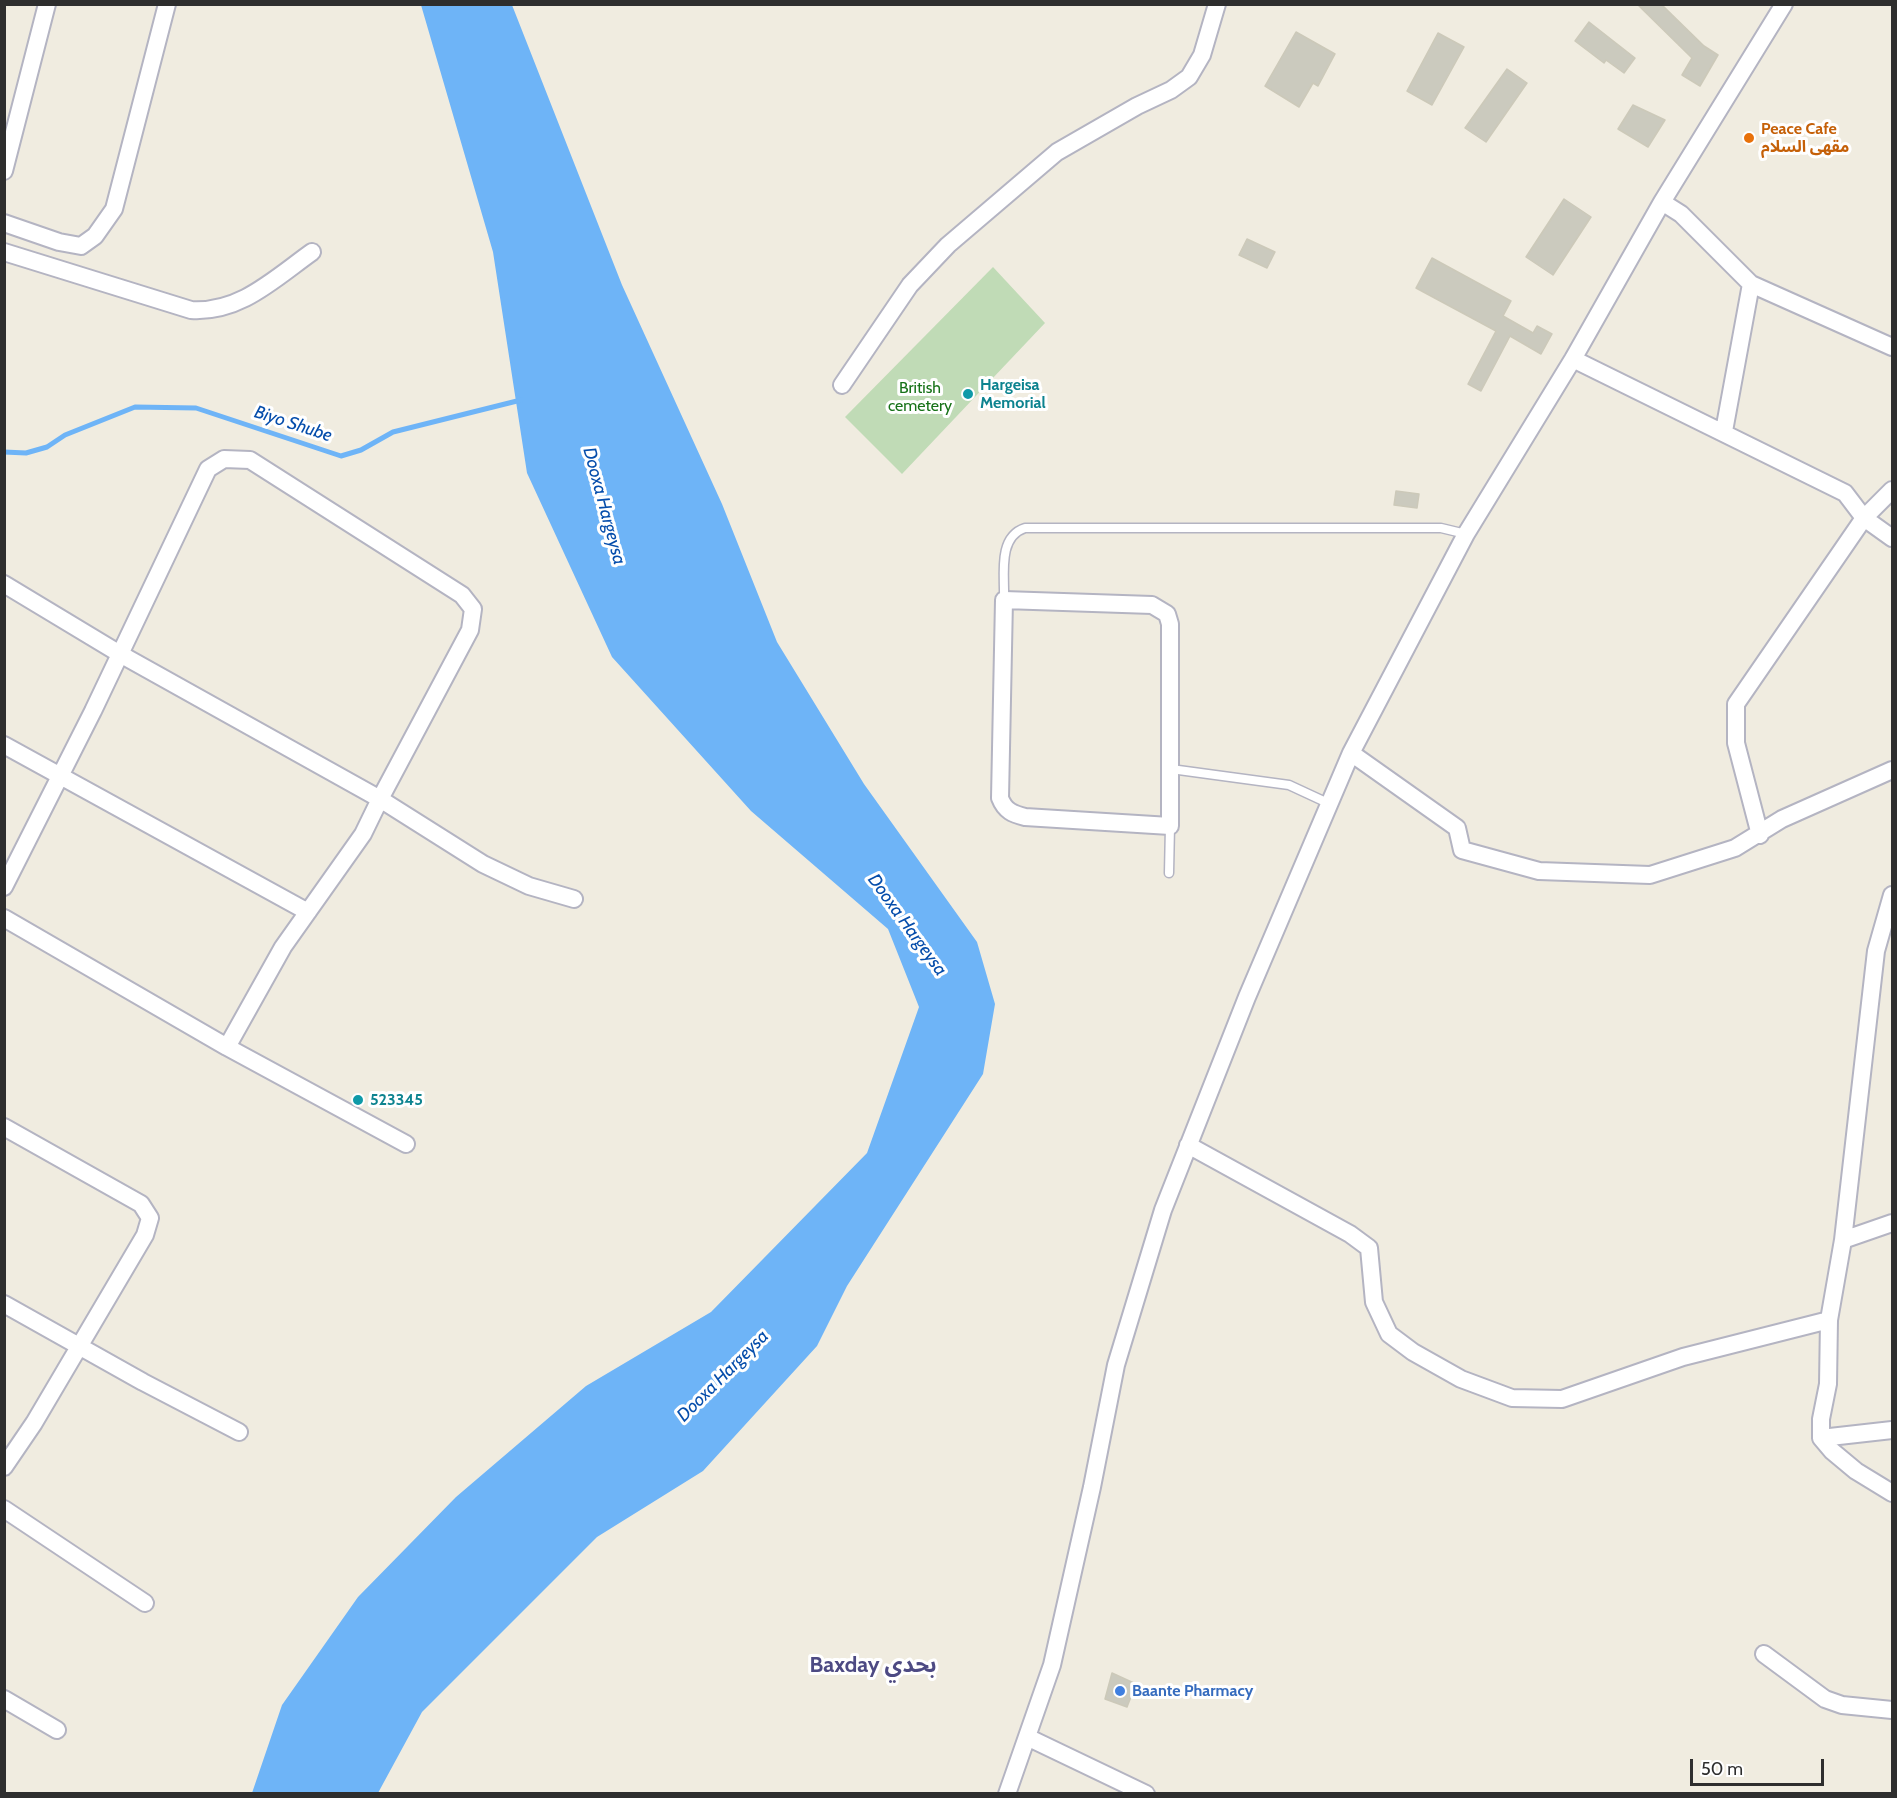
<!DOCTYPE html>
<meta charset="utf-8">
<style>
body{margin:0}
#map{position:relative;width:1897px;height:1798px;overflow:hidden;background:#f0ece0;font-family:Cabin,sans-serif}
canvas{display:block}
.frame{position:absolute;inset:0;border:6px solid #2e2e2e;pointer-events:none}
.scale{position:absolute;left:1690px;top:1759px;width:134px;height:27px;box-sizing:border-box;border:3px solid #2e2e2e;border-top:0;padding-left:8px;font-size:18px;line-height:21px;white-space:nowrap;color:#2e2e2e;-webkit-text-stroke:4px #fff;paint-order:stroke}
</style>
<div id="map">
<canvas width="1897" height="1798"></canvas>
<div class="frame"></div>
<div class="scale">50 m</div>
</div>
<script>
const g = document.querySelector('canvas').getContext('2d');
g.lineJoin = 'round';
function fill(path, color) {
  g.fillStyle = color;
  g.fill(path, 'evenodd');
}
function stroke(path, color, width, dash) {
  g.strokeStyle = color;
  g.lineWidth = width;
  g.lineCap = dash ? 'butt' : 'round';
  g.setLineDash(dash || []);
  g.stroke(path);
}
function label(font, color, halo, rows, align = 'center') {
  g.font = font + ' Cabin,"Noto Sans Arabic",sans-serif';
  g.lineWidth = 6;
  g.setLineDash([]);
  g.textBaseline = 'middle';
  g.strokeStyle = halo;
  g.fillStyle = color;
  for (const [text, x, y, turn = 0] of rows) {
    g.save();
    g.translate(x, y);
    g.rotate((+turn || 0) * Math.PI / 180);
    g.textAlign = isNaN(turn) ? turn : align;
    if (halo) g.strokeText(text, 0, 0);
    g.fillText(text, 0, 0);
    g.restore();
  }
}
fill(new Path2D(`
 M993,267L1045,323L902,474L845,417Z`), '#c0dbb6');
fill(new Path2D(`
 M421,5H512L622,285L722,504L777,642L864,784L977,942L995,1004L983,1074L847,1286L817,1346L703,1471L597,1537L422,1712L378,1793H252L282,1705L358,1597L456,1497L586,1386L711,1312L867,1153L919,1007L888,929L751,811L612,657L527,473L493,252Z`), '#6eb4f7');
stroke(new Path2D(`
 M4,452L26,453L47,447L65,435L135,407L196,408L341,456L361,450L393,432L521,400`), '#6eb4f7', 5);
const building = new Path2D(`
 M1637,4H1661L1704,46L1718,55L1700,86L1682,75L1692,58Z
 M1589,22L1635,58L1624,73L1606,60L1604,63L1575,41Z
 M1296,32L1335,54L1318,86L1313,83L1299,107L1265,86Z
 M1438,33L1464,47L1432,105L1407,91Z
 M1507,69L1527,83L1486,142L1465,128Z
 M1633,105L1665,120L1648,147L1618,129Z
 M1564,199L1591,217L1553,275L1526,257Z
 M1247,239L1275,252L1267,268L1239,255Z
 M1432,258L1511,301L1503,316L1533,333L1537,326L1552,334L1541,354L1510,336L1481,391L1468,384L1496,331L1416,288Z
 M1396,491L1419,494L1417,508L1394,505Z
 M1112,1673L1136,1684L1127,1707L1105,1699Z`);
fill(building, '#cbcabe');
stroke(building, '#ccc9b9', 1.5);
const service = new Path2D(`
 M1004,600C1005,576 997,537 1025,528H1441L1466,534
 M1171,769L1289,785L1330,804
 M1169,873L1170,826`);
const minor = new Path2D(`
 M4,171L47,4
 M1662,202L1681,214L1751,284L1892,347
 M4,223L59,242L81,246L95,236L114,209L167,4
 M4,252L191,310C240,313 274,279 312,252
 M1573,359L1845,493L1864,518L1892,538
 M842,385L910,285L948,245L1057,152L1137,106L1171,90L1189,77L1202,55L1217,4
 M1724,431L1751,284
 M4,584L120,654L380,799L363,834L283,947L227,1047
 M1004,600L1152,605L1167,614L1170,624V826L1025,817C1013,814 1005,811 1000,798Z
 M4,745L308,912
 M1351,753L1457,828L1462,850L1539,871L1650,875L1735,848L1782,819L1892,770
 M1760,835L1736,743V704L1864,518L1892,490
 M4,887L93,711L208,469L224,459L250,460L462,595L473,609L470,630L380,799L483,864L529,886L574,899
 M1892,895L1876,951L1843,1240L1829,1320L1828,1384L1821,1419V1438L1832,1451L1856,1471L1892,1493
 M4,918L227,1047L406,1144
 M4,1127L141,1204L150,1218L145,1235L34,1423L4,1467
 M1188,1145L1350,1234L1369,1248L1374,1302L1389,1334L1413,1352L1461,1379L1512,1398L1562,1399L1683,1357L1829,1320
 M1843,1240L1892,1223
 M4,1304L143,1382L239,1432
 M1821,1438L1892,1430
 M4,1509L145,1603
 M1764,1654L1825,1699L1842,1705L1892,1710
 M4,1699L57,1730
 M1027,1737L1146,1794
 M1007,1794L1052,1665L1092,1487L1116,1365L1163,1210L1247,997L1351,753L1466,534L1573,359L1662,202L1784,4`);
stroke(service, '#b4b4c2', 11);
stroke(minor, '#b4b4c2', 20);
stroke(service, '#fff', 8);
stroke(minor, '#fff', 16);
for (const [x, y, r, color] of [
 [1749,138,6,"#e8710a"],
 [968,394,6,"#0f9aa8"],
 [358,1100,6,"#0f9aa8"],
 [1120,1691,6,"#3f7fe0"]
]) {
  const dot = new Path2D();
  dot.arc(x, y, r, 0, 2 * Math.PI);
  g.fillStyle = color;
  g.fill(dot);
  stroke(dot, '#fff', 2);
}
label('bold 16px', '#c56008', '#fff', [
 ["Peace Cafe",1761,129],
 ["مقهى السلام",1761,147]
], 'left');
label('bold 16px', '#0d838f', '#fff', [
 ["Hargeisa",980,385],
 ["Memorial",980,403],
 ["523345",370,1100]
], 'left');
label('16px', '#177218', '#fff', [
 ["British",920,388],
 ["cemetery",920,406]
]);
label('bold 16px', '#366cbe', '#fff', [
 ["Baante Pharmacy",1132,1691]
], 'left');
label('italic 18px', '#054dab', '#fff', [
 ["Biyo Shube",293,424,18],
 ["Dooxa Hargeysa",604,506,75],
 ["Dooxa Hargeysa",907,925,54],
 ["Dooxa Hargeysa",723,1376,-45]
]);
label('bold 22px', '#4d4a83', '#fff', [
 ["Baxday بحدي",873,1666]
]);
</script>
